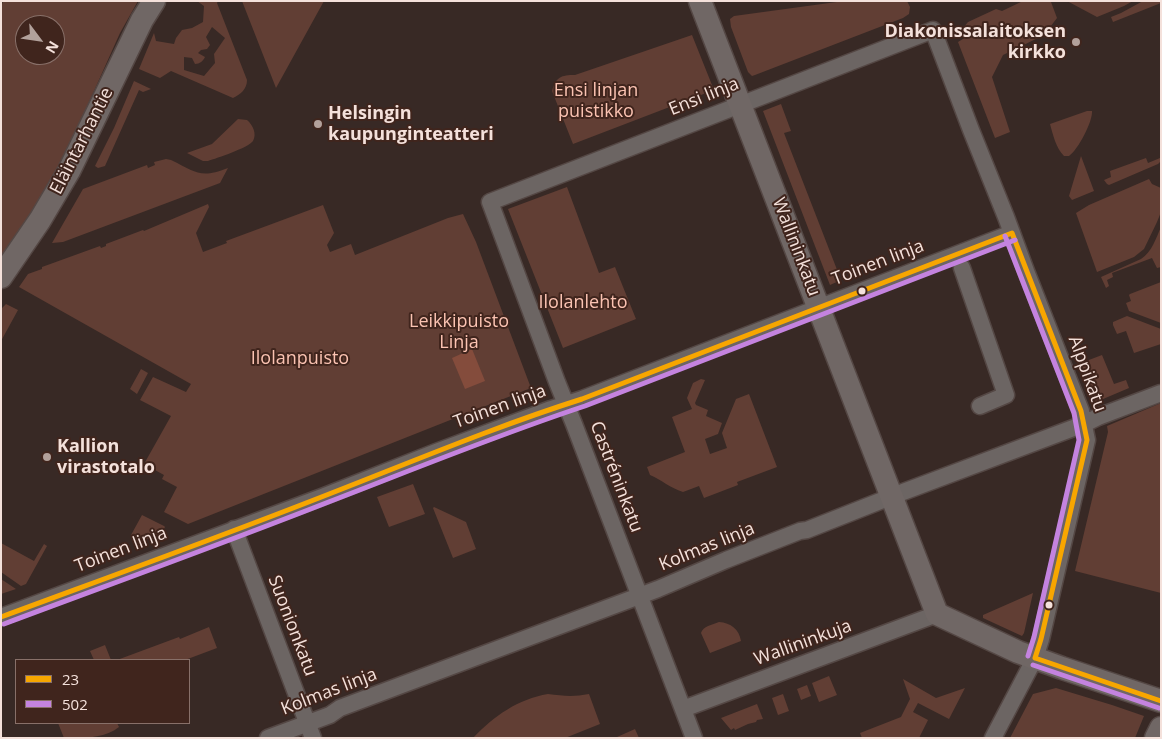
<!DOCTYPE html>
<meta charset="utf-8">
<style>
body{margin:0}
#map{position:relative;width:1162px;height:739px;overflow:hidden;background:#382925;font-family:"Open Sans",sans-serif}
canvas{display:block}
.frame{position:absolute;inset:0;border:2px solid #f4e1db;pointer-events:none}
.legend{position:absolute;left:15px;top:659px;width:175px;height:65px;box-sizing:border-box;background:#40251d;border:1px solid #887069;margin:0;padding:6px 9px;list-style:none;font-size:15px;color:#f4e1db}
.legend li{display:flex;align-items:center;gap:10px;height:25px}
.legend b{width:25px;border:1px solid #887069}
.north{position:absolute;left:15px;top:15px;width:50px;height:50px;box-sizing:border-box;background:#40251d;border:1px solid #887069;border-radius:50%;rotate:121deg;font-size:14px;font-weight:700;line-height:20px;text-align:center;color:#f4e1db}
.north::after{content:'';display:block;margin:auto;width:18px;height:22px;background:#b2a19b;clip-path:polygon(50% 0,100% 100%,50% 72%,0 100%)}
</style>
<div id="map">
<canvas width="1162" height="739"></canvas>
<div class="frame"></div>
<ul class="legend">
<li><b style="height:6px;background:#f7a600"></b>23</li>
<li><b style="height:6px;background:#c483df"></b>502</li>
</ul>
<div class="north">N</div>
</div>
<script>
const g = document.querySelector('canvas').getContext('2d');
g.lineJoin = 'round';
function fill(path, color) {
  g.fillStyle = color;
  g.fill(path, 'evenodd');
}
function stroke(path, color, width, dash) {
  g.strokeStyle = color;
  g.lineWidth = width;
  g.lineCap = dash ? 'butt' : 'round';
  g.setLineDash(dash || []);
  g.stroke(path);
}
function label(font, color, halo, rows, align = 'center') {
  g.font = font + ' "Open Sans",sans-serif';
  g.lineWidth = 4;
  g.setLineDash([]);
  g.textBaseline = 'middle';
  g.strokeStyle = halo;
  g.fillStyle = color;
  for (const [text, x, y, turn = 0] of rows) {
    g.save();
    g.translate(x, y);
    g.rotate((+turn || 0) * Math.PI / 180);
    g.textAlign = isNaN(turn) ? turn : align;
    if (halo) g.strokeText(text, 0, 0);
    g.fillText(text, 0, 0);
    g.restore();
  }
}
fill(new Path2D(`
 M3,1H138L120,33L68,149L40,199L20,230L1,256V8ZM25,25H55V55H25Z
 M197,1H218L217,3L247,80C247,89 241,94 233,98L171,71L160,78L139,69L154,33L156,41L174,44L176,38L182,30L192,28L203,22L204,6ZM212,27L225,38L214,54L215,63L204,76L184,70V57L192,58L195,64C200,64 203,61 205,57L198,53L201,50L207,49L210,45L206,37Z
 M242,1H324L276,88Z
 M844,1H907L910,7L909,14L903,18L755,75L752,76L748,72L731,27L730,19L734,16Z
 M1023,1H1053L1051,2L1057,18L1044,35L1003,55L992,77L1010,132L995,138L958,42L966,37L963,28L968,22L996,9L1002,11Z
 M1067,1H1133L1124,6L1097,17Z
 M1143,1H1161V3L1113,22L1111,17L1121,13Z
 M692,35L714,90L573,144L552,91C556,77 561,75 575,75Z
 M134,81L151,89L143,92L139,90L105,166L98,168L95,166L114,128Z
 M781,104L791,131L784,133L841,280L830,285L763,111Z
 M1087,111H1092C1093,121 1078,150 1069,156H1064C1056,148 1053,135 1050,124Z
 M238,119L247,120C253,125 257,134 253,141C248,148 217,158 208,161H203L187,153L212,144Z
 M1081,156L1094,191L1072,200L1069,196Z
 M1146,158L1148,163L1160,158L1161,161L1158,164L1109,185L1107,184L1104,180L1111,177L1110,171Z
 M166,159L171,160C196,172 200,179 228,168L220,183L63,242L52,243L83,189L147,165L148,168L155,165L154,162Z
 M1149,179L1152,184L1161,188V212L1157,222L1144,249L1134,257L1097,272L1076,213L1089,205Z
 M567,187L599,273L615,267L636,319L563,348L508,209Z
 M208,204L209,207L196,233L203,252L227,243L226,241L323,205L334,233L327,245L330,252L351,244L355,255L448,218L463,214L476,242L531,388L188,524L164,512L177,487L162,479L164,475L144,464L171,416L140,400L153,377L186,392L191,384L19,287L28,274L42,269V267L100,246L101,248L106,246V244L143,230L144,231Z
 M1161,227V267L1157,268L1152,258L1112,273L1113,277L1107,280L1109,286L1106,288L1101,277L1141,259C1152,252 1156,238 1161,227Z
 M1161,282V323L1129,311L1126,303L1131,301L1129,295L1130,294Z
 M6,304L18,310L1,341V309Z
 M1127,316L1161,329V344L1134,353L1126,331L1117,334L1113,325V322Z
 M1102,355L1114,384L1126,380L1129,388L1096,402L1081,363Z
 M141,369L148,373L137,394L130,389Z
 M701,379L705,380L695,403L696,405L708,410L706,416L722,423L718,434L705,439L710,454L727,448L722,433L736,399L749,394L777,467L737,482L738,485L704,498L699,486L683,492C670,488 662,480 650,475L647,467L685,452L672,417L692,409L687,398L693,383Z
 M1161,403V593L1075,571L1108,432L1107,426Z
 M413,484L425,514L389,527L377,497Z
 M434,507L466,522L476,549L453,558L433,508Z
 M142,515L164,526L165,527L161,534L134,544L131,535Z
 M1,543L34,561L44,544L47,546L26,584L21,586L1,572Z
 M1,579L16,589L1,594Z
 M1033,593L1024,633L1022,636L983,618V615Z
 M719,622C731,623 739,629 741,641L710,653L701,633C703,626 712,625 719,622Z
 M209,627L217,648L185,660H117L179,637L180,639Z
 M105,645L111,660H94L90,651Z
 M829,676L837,695L819,702L812,683Z
 M903,679L936,698L965,688L949,719L918,703L913,712L928,720L919,738H862L860,733L901,717L910,699Z
 M807,685L811,696L801,700L797,689Z
 M1056,688L1112,705L1144,716L1135,738H1010L1033,694Z
 M548,694C563,696 574,697 589,694L600,724L565,738H473C494,716 518,699 548,694Z
 M783,694L789,711L778,715L772,698Z
 M757,704L763,719L757,720L756,722L748,724L735,730L734,728L731,730L721,718Z
 M58,723H117L119,727C104,739 83,738 64,738Z
 M635,729L639,738H618L617,737Z`), '#613e34');
fill(new Path2D(`
 M472,349L485,381L465,389L452,358Z`), '#844c3c');
const minor = new Path2D(`
 M962,268L1006,395L980,406
 M234,529L313,738
 M1,617L322,497L436,452L551,409L582,399L1012,233
 M683,709L937,614
 M268,738L330,715L340,708L658,589L726,560L800,531L807,530L903,492L1084,424L1098,417L1161,393
 M694,738L574,424L557,382L490,202L933,30L971,130L1006,217L1026,271L1081,411L1087,440L1041,639L1035,658L993,738`);
const secondary = new Path2D(`
 M700,1L937,614L1018,652L1062,668L1161,701
 M1,277L40,220L69,171L142,20L154,1
 M1156,738L1161,728`);
stroke(minor, '#544744', 19);
stroke(secondary, '#544744', 25);
stroke(minor, '#6c6563', 16);
stroke(secondary, '#706765', 22);
stroke(new Path2D(`
 M1012,233L1081,411L1087,440L1041,639L1035,658
 M1,617C109,577 217,538 324,496C409,463 494,427 582,399L1012,233
 M1035,658L1161,701`), '#f7a600', 5);
stroke(new Path2D(`
 M1005,236L1074,413L1079,440L1034,637L1028,656
 M4,624C111,584 219,545 326,503C412,470 497,435 585,406L1015,240
 M1033,665L1159,708`), '#c483df', 5);
for (const [x, y, r, color] of [
 [1076,42,5,"#b2a19b"],
 [318,124,5,"#b2a19b"],
 [862,291,4.5,"#f4e1db"],
 [47,457,5,"#b2a19b"],
 [1049,605,4.5,"#f4e1db"]
]) {
  const dot = new Path2D();
  dot.arc(x, y, r, 0, 2 * Math.PI);
  g.fillStyle = color;
  g.fill(dot);
  stroke(dot, '#40251d', 2);
}
label('bold 18px', '#f4e1db', '#40251d', [
 ["Diakonissalaitoksen",1066,32,"right"],
 ["kirkko",1066,53,"right"],
 ["Helsingin",328,114],
 ["kaupunginteatteri",328,135],
 ["Kallion",57,447],
 ["virastotalo",57,468]
], 'left');
label('18px', '#fbc3b2', '#40251d', [
 ["Ensi linjan",596,91],
 ["puistikko",596,112],
 ["Ilolanlehto",583,303],
 ["Leikkipuisto",459,322],
 ["Linja",459,343],
 ["Ilolanpuisto",300,359]
]);
label('18px', '#f4e1db', '#40251d', [
 ["Ensi linja",704,97,-22],
 ["Eläintarhantie",82,141,-63],
 ["Wallininkatu",796,247,69],
 ["Toinen linja",878,263,-21],
 ["Alppikatu",1087,374,70],
 ["Toinen linja",500,407,-20],
 ["Castréninkatu",616,477,69],
 ["Kolmas linja",707,547,-22],
 ["Toinen linja",121,550,-21],
 ["Suonionkatu",292,626,69],
 ["Wallininkuja",803,643,-20],
 ["Kolmas linja",329,692,-21]
]);
</script>
